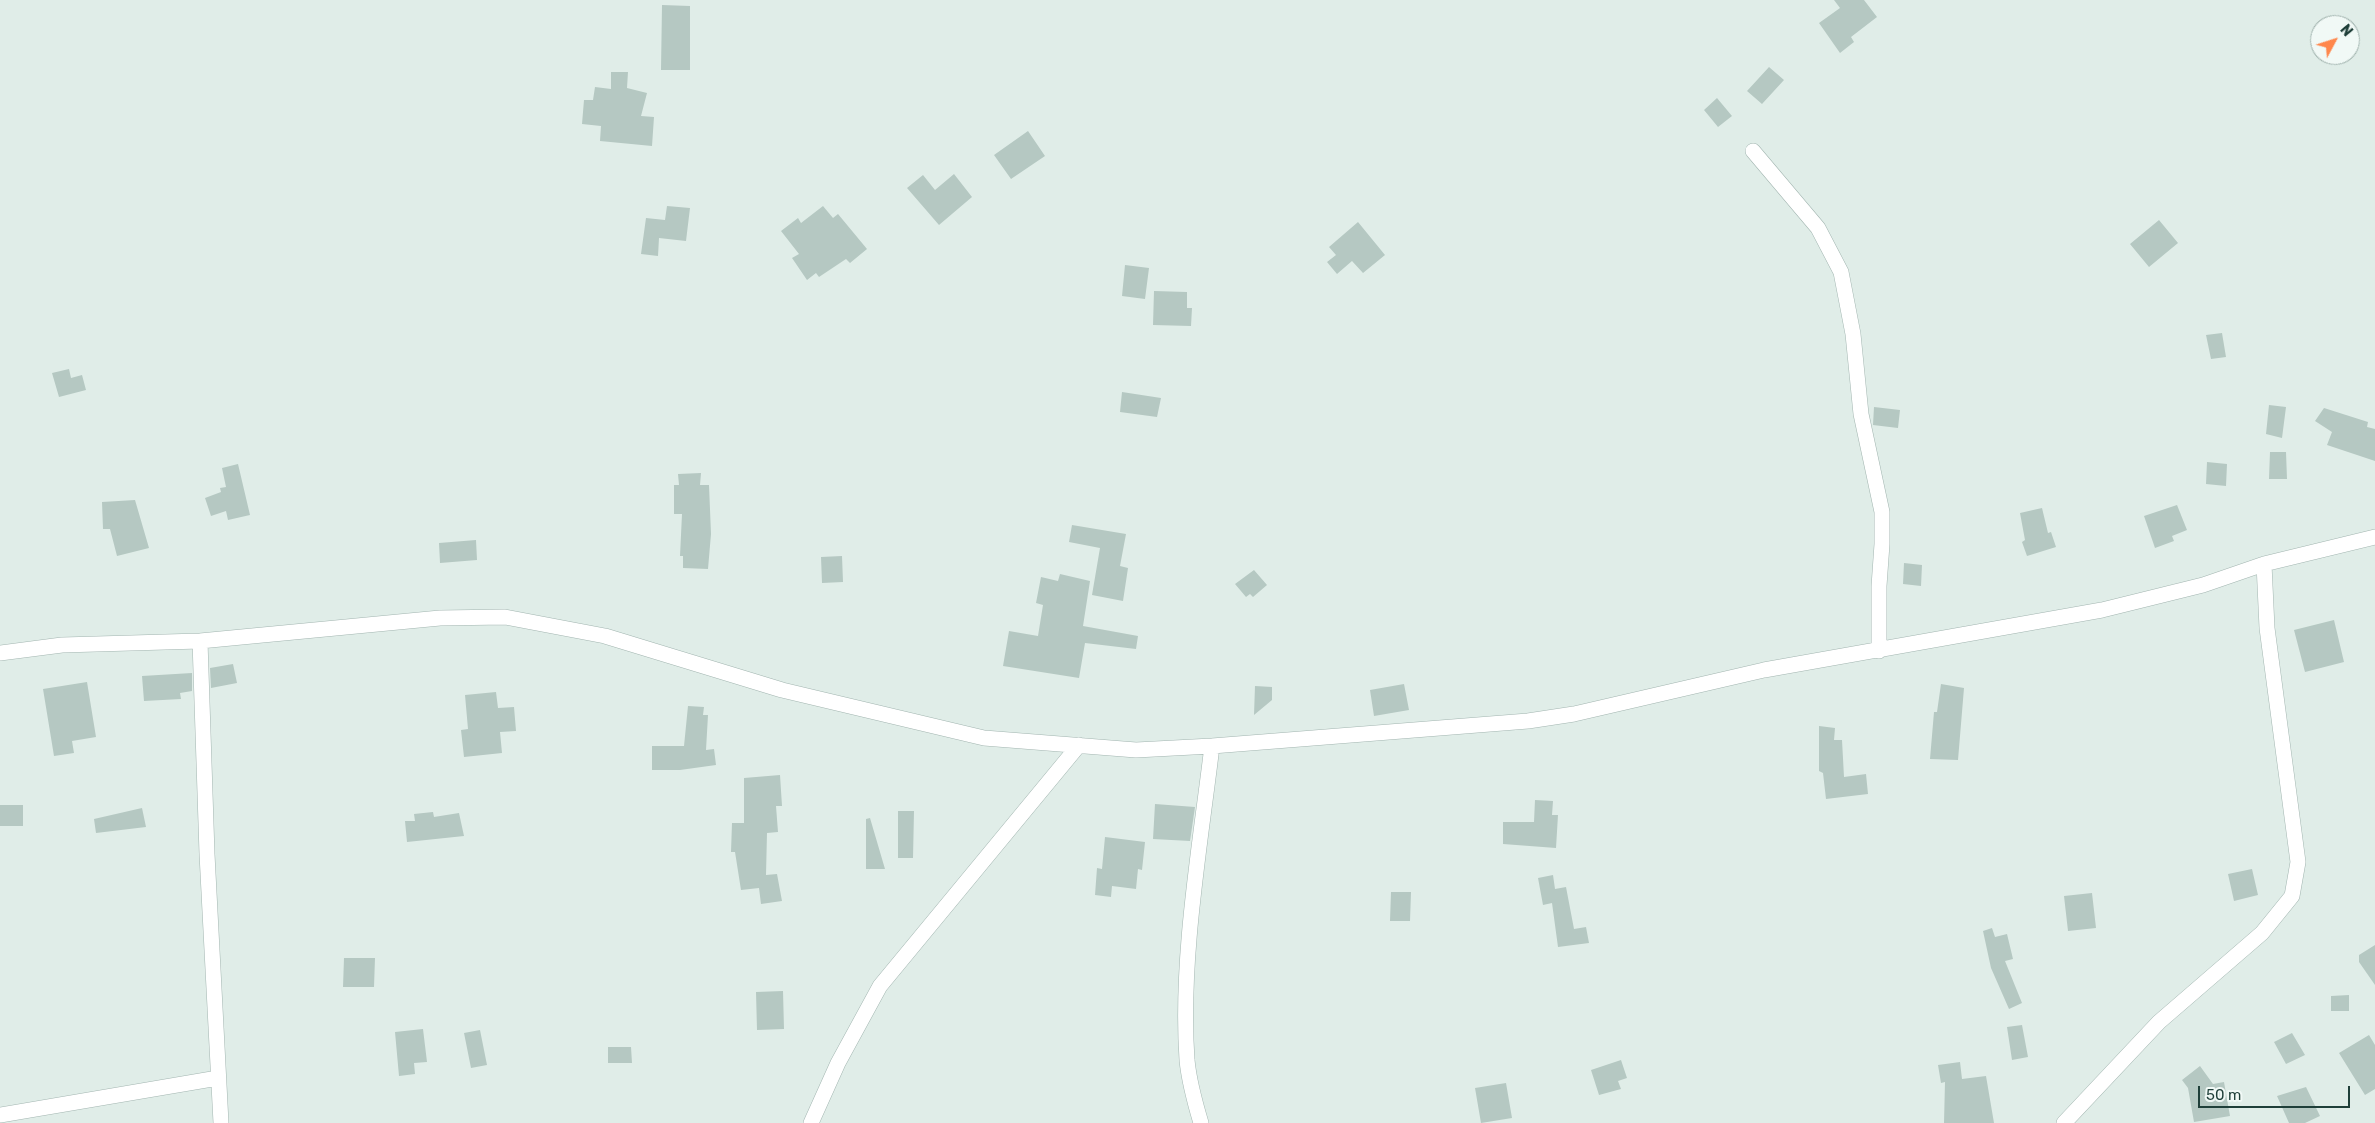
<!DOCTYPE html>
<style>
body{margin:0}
#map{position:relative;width:2375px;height:1123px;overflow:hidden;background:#e0ede8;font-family:Rubik,sans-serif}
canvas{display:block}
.north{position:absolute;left:2310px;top:15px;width:50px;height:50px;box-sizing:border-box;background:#f1f9f6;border:1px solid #9dafaa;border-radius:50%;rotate:50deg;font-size:14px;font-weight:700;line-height:20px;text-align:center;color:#1f3f39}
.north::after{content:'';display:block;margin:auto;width:18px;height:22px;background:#ff874c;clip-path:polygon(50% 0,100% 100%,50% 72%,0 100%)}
.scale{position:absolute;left:2198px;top:1086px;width:152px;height:22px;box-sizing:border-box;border:2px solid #1f3f39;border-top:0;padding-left:6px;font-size:15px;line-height:18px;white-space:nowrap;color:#1f3f39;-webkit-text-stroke:4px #f1f9f6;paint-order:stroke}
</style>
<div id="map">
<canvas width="2375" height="1123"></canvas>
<div class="north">N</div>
<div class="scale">50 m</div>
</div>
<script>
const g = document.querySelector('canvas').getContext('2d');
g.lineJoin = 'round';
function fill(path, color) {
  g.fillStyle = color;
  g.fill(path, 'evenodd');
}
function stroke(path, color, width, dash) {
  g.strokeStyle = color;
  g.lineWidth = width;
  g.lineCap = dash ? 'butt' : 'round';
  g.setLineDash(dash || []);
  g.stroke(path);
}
fill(new Path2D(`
 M1834,0H1864L1877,17L1851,37L1854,42L1840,53L1819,23L1840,8Z
 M662,5L690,6V70H661Z
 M1769,67L1784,80L1762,104L1747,91Z
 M611,72H628L627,88L647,93L641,116L654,117L652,146L600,141L601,126L582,124L584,100H593L595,87L611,89Z
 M1717,98L1732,116L1718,127L1704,110Z
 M1028,131L1045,156L1011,179L994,155Z
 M954,174L972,197L939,225L907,188L923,175L935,190Z
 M667,206L690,208L686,241L659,238L658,256L641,254L646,218L665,220Z
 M823,206L833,218L838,214L867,249L850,263L846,259L819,277L816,273L807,280L792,258L799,254L781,231L798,218L801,223Z
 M2159,220L2178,243L2149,267L2130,244Z
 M1358,222L1385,255L1363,273L1352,261L1337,274L1327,262L1336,255L1329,247Z
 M1125,265L1149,268L1145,299L1122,296Z
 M1154,291L1187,292V308H1192L1191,326L1153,325Z
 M2222,333L2226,357L2211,359L2206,335Z
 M69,369L71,378L82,375L86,390L59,397L52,373Z
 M1122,392L1161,398L1157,417L1120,412Z
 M2269,405L2286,407L2282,438L2266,434Z
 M1874,407L1900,410L1898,428L1873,425Z
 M2324,408L2368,422L2367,427L2375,429V461L2327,445L2332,432L2315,421Z
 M2270,452H2286L2287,479H2269Z
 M2207,462L2227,464L2226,486L2206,484Z
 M238,464L250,515L228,520L226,511L211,516L205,498L221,492L220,488L226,487L222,468Z
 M701,473L700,485H709L711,534L708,569L683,568V556H680L682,514H674V485H679L678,474Z
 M135,500L149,548L117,556L110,529H103L102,502Z
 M2177,505L2187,530L2172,536L2174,541L2155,548L2144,516Z
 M2042,508L2048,533L2051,532L2056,547L2027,556L2022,542L2025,540L2020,513Z
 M1072,525L1126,534L1120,566L1128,568L1123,601L1092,595L1100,548L1069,542Z
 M476,540L477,560L440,563L439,543Z
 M842,556L843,582L822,583L821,557Z
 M1904,563L1922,565L1921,586L1903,584Z
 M1254,570L1267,585L1253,597L1250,594L1246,597L1235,584Z
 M1060,574L1090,581L1083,626L1138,636L1136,649L1085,643L1079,678L1003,666L1009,631L1038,636L1043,605L1036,603L1041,577L1058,581Z
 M2334,620L2344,662L2305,672L2294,630Z
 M233,664L237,683L211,688L210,668Z
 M192,673V691L180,693L181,699L144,701L142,676Z
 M87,682L96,737L72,741L74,753L54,756L43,689Z
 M1404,684L1409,710L1374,716L1370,690Z
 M1941,684L1964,688L1958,760L1930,759L1934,712H1937Z
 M1255,686L1272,687V700L1254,715Z
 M496,692L498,708L514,707L516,731L500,732L502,753L464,757L461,730L468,729L465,695Z
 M688,706L704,707L703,715H708L706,750L714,749L716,765L680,770H652V746H684Z
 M1819,726L1835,728L1834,740H1842L1844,777L1866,774L1868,794L1826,799L1823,773L1819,771Z
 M780,775L782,806H776L778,832L767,833L766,875L777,874L782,901L761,904L759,888L741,890L735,852H731L732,823H744V778Z
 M1535,800L1553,801L1552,815H1558L1556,848L1503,844V822H1534Z
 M1155,804L1195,807L1190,841L1153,839Z
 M0,805H23V826H0Z
 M142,808L146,827L96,833L94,819Z
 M898,811H914L913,858H898Z
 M433,812L434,817L459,813L464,836L407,842L405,821H415L414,814Z
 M870,818L885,869H866V819Z
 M1105,837L1145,842L1142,870L1138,869L1136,889L1112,886L1111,897L1095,895L1097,868L1102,869Z
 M2252,869L2258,895L2234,901L2228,874Z
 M1553,875L1555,889L1566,887L1574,929L1586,927L1589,943L1558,947L1552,903L1543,905L1538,878Z
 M1391,892H1411L1410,921H1390Z
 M2092,893L2096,928L2068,931L2064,896Z
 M1992,928L1995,937L2007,934L2013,959L2005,961L2022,1003L2009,1009L1991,968L1983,931Z
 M2375,945V985L2359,962V955Z
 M344,958H375L374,987H343Z
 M783,991L784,1029L757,1030L756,992Z
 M2349,995V1011H2331V996Z
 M2022,1025L2028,1057L2012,1060L2007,1027Z
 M423,1029L427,1062L414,1063L415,1074L399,1076L395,1032Z
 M480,1030L487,1065L471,1068L464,1033Z
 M2292,1033L2305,1055L2286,1064L2274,1042Z
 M2369,1035L2375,1045V1089L2365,1095L2339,1053Z
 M608,1047H631L632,1063H608Z
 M1621,1060L1627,1078L1618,1081L1621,1089L1599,1095L1591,1070Z
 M1960,1062L1962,1079L1986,1076L1994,1123H1944L1945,1082L1941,1083L1938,1065Z
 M2200,1066L2213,1084L2224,1082L2230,1116L2194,1122L2188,1088L2182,1080Z
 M1506,1083L1512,1118L1481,1123L1475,1088Z
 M2306,1087L2320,1116L2305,1123H2289L2277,1096Z`), '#b5c8c2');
const street = new Path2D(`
 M1753,151L1818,228L1841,272L1853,334L1861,414L1882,512V544L1879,586V651
 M200,641L207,854L221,1123
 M0,653L62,645L200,641L440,618L505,617L605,636L782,690L984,738L1136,750L1212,746L1528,721L1574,714L1764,670L2102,610L2203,585L2264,564L2375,537
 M0,1115L218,1078
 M811,1123L838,1063L880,986L1079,745
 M1201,1123C1195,1103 1189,1081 1187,1060C1180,959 1200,847 1212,746
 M2064,1123L2159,1022L2262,933L2292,896L2298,862L2267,628L2264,564`);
stroke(street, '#a2b5b0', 16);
stroke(street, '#fff', 15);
</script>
